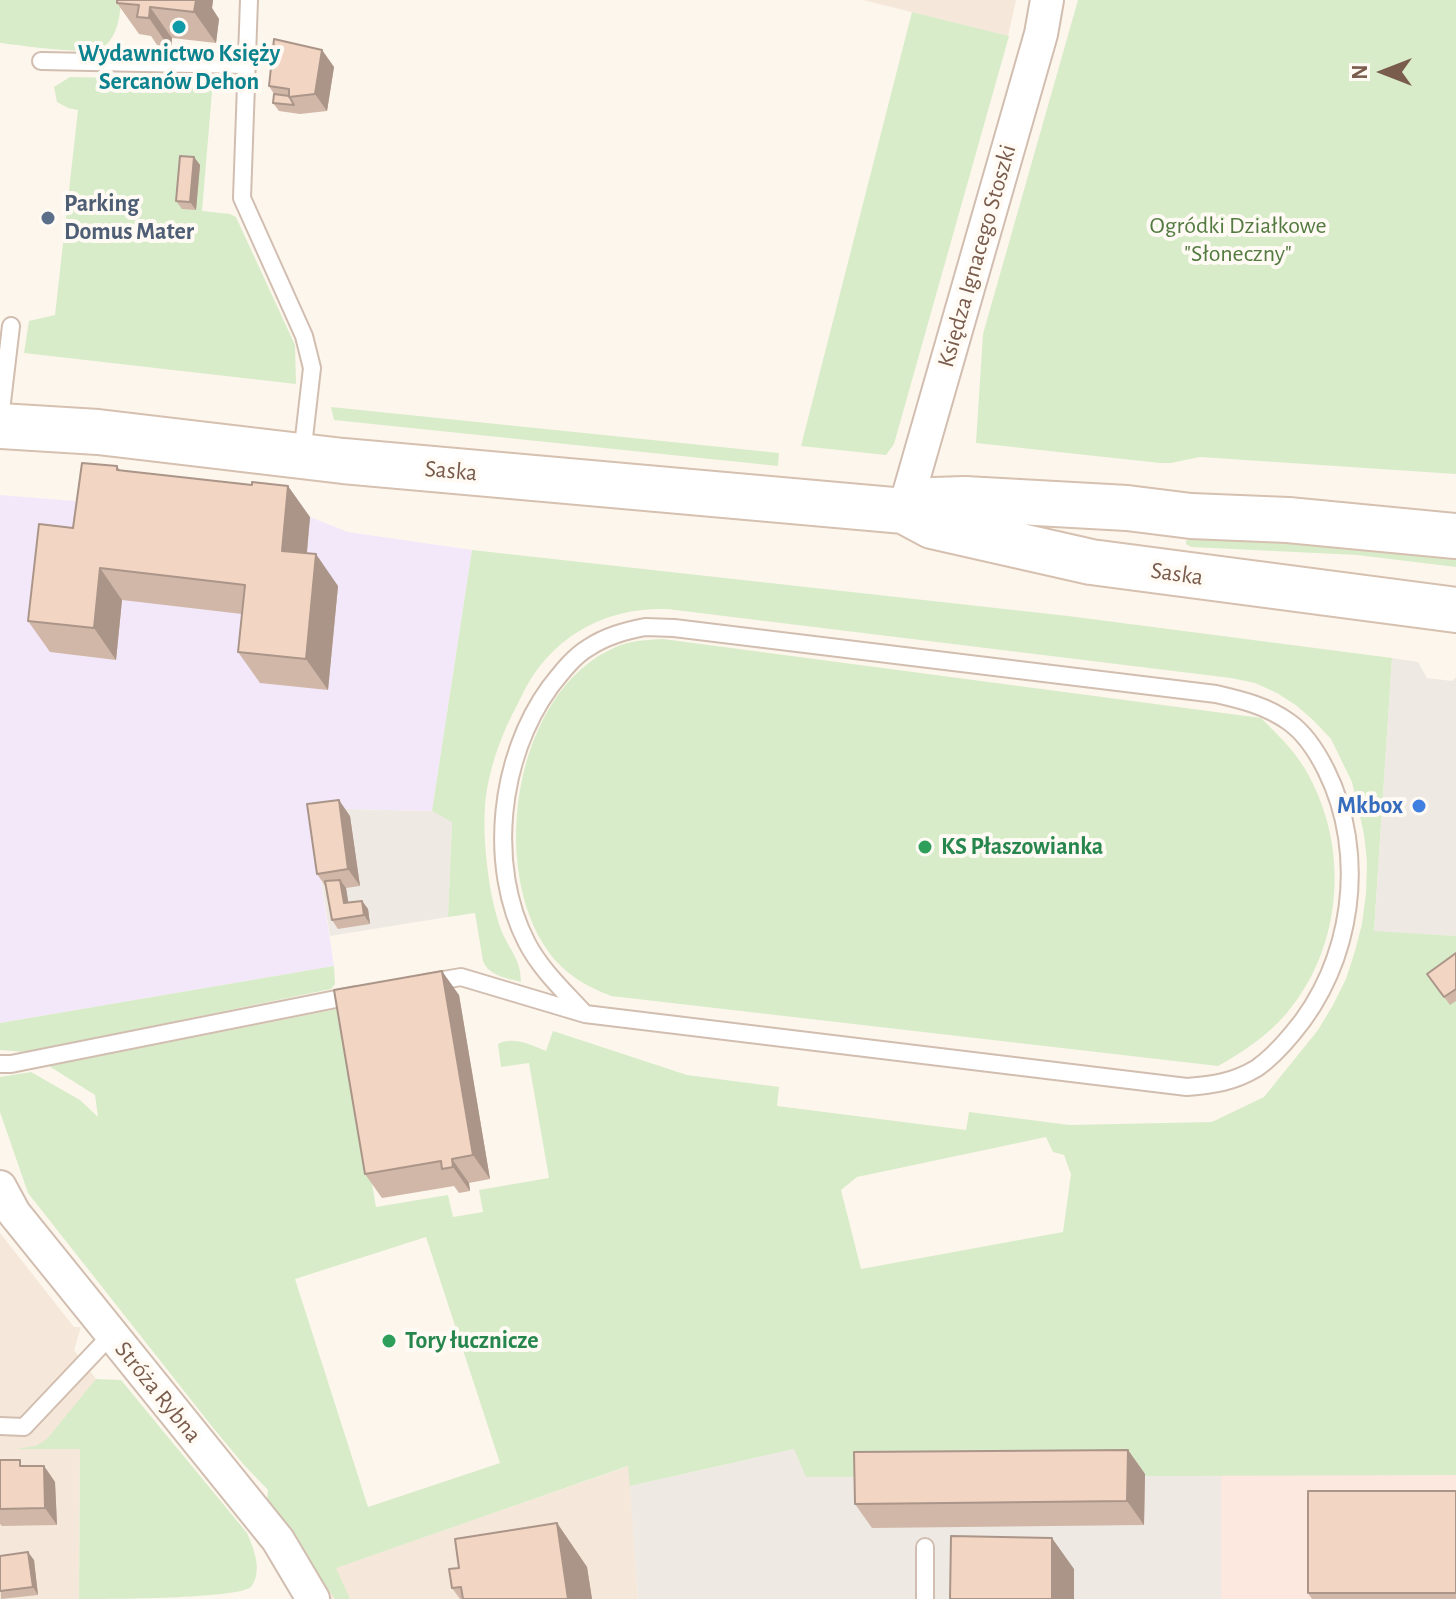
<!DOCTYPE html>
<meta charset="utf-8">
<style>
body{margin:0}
#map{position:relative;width:1456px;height:1599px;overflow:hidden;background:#fdf6ec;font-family:"Alegreya Sans",sans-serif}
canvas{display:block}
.north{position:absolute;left:1344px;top:32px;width:80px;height:80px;-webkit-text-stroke:6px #fffaf3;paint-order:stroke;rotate:270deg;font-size:22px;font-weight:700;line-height:32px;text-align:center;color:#7a5c4d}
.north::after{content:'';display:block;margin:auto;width:28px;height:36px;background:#7a5c4d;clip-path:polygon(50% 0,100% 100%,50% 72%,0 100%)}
</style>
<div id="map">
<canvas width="1456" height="1599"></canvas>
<div class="north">N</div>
</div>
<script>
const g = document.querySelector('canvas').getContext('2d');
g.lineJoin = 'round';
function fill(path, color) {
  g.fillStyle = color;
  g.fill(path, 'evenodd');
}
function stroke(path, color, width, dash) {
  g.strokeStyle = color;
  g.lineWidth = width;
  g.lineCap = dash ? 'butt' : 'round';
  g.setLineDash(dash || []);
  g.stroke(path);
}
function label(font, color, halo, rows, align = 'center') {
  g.font = font + ' "Alegreya Sans",sans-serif';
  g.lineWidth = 8;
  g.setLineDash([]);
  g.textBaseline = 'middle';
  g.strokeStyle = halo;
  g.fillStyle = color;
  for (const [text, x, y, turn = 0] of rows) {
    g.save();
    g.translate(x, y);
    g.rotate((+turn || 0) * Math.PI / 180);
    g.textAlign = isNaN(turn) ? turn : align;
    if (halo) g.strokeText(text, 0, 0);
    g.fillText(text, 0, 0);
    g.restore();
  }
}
fill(new Path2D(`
 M863,0H1016L1008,36Z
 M0,1233L74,1327H81L74,1350L96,1379L80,1449L79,1599H0Z
 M629,1466L638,1599H295L306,1592L335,1568Z`), '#f5e8da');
fill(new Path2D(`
 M1221,1475H1456V1599H1221Z`), '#fde8e0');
fill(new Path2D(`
 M1392,658L1418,662L1427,678L1452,681L1456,677V936L1374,932Z
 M310,808L432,811L452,821L448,917L330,936Z
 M794,1449L1074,1474L1221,1475V1599H638L630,1486Z`), '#efe9e4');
fill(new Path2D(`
 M0,495L274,517H310L348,532L472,550L432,811L310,808L334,966L0,1023Z`), '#f3e8fa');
fill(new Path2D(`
 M0,0H121C120,16 118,34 105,46C91,57 20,45 0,43Z
 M1078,0H1456V474L1200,457L1171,463H1160L976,443L983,334Z
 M912,12L1009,36L894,444L886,455L801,446Z
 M70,77L213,80L216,82L217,87L212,92L202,211L230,214L236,217L295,345L296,384L24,353L29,321L55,315L78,110L68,108L57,102L54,87Z
 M331,407L779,453L778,466L334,420Z
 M1189,539L1303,542L1456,559V567L1357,555L1191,547L1186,544V541Z
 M472,550L1068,616L1392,658L1374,931L1456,936V1475L806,1477L794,1449L630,1486L628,1466L336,1568L350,1599H335L269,1507L267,1501L268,1490L244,1465L214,1429L28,1193L0,1112V1077L31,1072L80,1100L98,1117L95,1095L49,1066L342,1008L376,1207L448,1195L453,1217L483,1212L479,1190L549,1178L529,1063L501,1067L498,1044C513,1036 531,1045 546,1051L553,1031L687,1075L779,1087L777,1106L966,1130L969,1112L1069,1125L1212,1122L1264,1097L1318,1030L1333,1005L1346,979L1355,951L1362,924L1366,893L1367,862L1364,834L1352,782L1331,739L1314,721L1297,706L1277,693L1255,683L1231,678L667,609C610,607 559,632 529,682C524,690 520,700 515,709C502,734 492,761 487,789C482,819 485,850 489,880C491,895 495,912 500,927C508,949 521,958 521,982C507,978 489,976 483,961L475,913L448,917L452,822L432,811ZM1046,1137L1053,1152L1064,1155L1071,1174L1063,1232L861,1269L841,1190L857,1177ZM426,1237L500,1463L368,1507L295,1279Z
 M663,639L1261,718C1277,734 1293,749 1305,769C1350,845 1344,946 1286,1014C1267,1036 1243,1052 1218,1066L611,996C586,986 564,974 548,951C488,867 514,690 616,647C631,640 647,640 663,639Z
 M334,966L335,984L331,989L27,1052L0,1050V1023Z
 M96,1379L121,1380L247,1533C254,1549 263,1571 251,1587C237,1599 107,1599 79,1599L80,1449H15L36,1446L47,1439Z`), '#d8ecc9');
const lane = new Path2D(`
 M249,0L242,198L304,336L312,368L302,455
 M41,61L246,65
 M0,419L11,326
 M645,627L674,628L1216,694C1242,700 1267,706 1289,722C1306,734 1317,752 1326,770C1368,854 1353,963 1292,1034C1282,1046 1270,1059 1257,1068C1234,1082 1213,1085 1187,1087L585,1014C565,992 541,970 527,943C487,866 499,757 550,687C561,673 573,657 588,648C606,636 625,631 645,627Z
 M426,983L461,977L585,1014
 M0,1064H11L356,995
 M0,1426L24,1427L111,1335
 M925,1547V1599`);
const street = new Path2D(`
 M904,511L1041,34L1047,0
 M0,1187L14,1213L278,1540L313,1599`);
const secondary = new Path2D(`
 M0,426L98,432L343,461L904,511L932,526L1091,562L1456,610
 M904,511L933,500L965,499L1127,508L1191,516L1288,520L1456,536`);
stroke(lane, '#d1beb0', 20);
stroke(street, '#d1beb0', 36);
stroke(secondary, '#d6c0b0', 48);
stroke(lane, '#fff', 16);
stroke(street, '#fff', 32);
stroke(secondary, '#fff', 44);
fill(new Path2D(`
 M213,0L212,8L219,19L216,43L172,38L171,50L159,48L151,36L139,34L117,3Z
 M322,50L334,67L327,111L300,114L279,111L273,103L274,94L269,86Z
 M194,157L200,165L196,210L182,209L176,201Z
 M117,466L120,470L310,517L307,554L338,586L328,690L260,683L238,652L242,614L122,600L116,660L50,652L28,621L73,528Z
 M350,816L360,886L346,888L348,903L362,901L368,909L370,924L338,929L332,920L326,887L317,874Z
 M1456,953V1001L1450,1005L1427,974Z
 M459,995L490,1179L469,1183L470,1191L459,1193L454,1186L382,1198L365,1174Z
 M1128,1450L1145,1474L1144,1525L872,1528L855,1504Z
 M0,1460L24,1466H44L55,1482L57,1525L2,1526L0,1524Z
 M1456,1491V1599H1312L1308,1593Z
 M557,1523L587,1567L592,1599H460L452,1588L459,1568Z
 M0,1556L34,1560L38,1595L1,1599Z`), '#d1b7a8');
fill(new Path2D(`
 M196,0H213L212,8L219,19L216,43L194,12Z
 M150,7L172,38L171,50L149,18Z
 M322,50L334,67L327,111L315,94Z
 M194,157L200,165L196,210L190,202Z
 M288,486L310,517L304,582L282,551Z
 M316,554L338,586L328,690L306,659Z
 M100,568L122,600L116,660L94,628Z
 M339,800L350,816L360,886L348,869Z
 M340,880L346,888L350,912L344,903Z
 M362,901L368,909L370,924L364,915Z
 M442,971L459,995L490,1179L473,1155Z
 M452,1159L469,1183L470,1191L453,1167Z
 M1128,1450L1145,1474L1144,1525L1127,1501Z
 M44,1466L55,1482L57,1525L45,1508Z
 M557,1523L587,1567L592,1599H568Z
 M1052,1538L1074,1569V1599H1052Z
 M28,1552L34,1560L38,1595L33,1587Z`), '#aa9588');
const building = new Path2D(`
 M117,0H196L194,12L150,7L149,18L137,17L139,5L117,3Z
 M274,39L322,50L315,94L289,97V89L269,86Z
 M274,94L289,96L294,105L273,103Z
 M180,156L194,157L190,202L176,201Z
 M82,463L117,466V470L252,485V482L288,486L282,551L316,554L306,659L238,652L245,585L100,568L94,628L28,621L39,524L73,528Z
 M339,800L348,869L317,874L307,804Z
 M340,880L344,903L362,901L364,915L332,920L325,881Z
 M1456,953V989L1444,997L1427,974Z
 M442,971L473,1155L452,1159L453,1167L442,1169L441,1161L365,1174L334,990Z
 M1128,1450L1127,1501L855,1504L854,1452Z
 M0,1460H20V1466H44L45,1508L0,1509Z
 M1308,1491H1456V1593H1308Z
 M557,1523L568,1599H463L461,1587L452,1588L449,1569L459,1568L455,1539Z
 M951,1536L1052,1538V1599H950Z
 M28,1552L33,1587L0,1591V1556Z`);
fill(building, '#f3d5c3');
stroke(building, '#aa9588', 2);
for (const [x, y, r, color] of [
 [179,27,8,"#0f9aa8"],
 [48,218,8,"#5c6f8a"],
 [1419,806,8,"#3f7fe0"],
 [925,847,8,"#2e9e5b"],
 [389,1341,8,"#2e9e5b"]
]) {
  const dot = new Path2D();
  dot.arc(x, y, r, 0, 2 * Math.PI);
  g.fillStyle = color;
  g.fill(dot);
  stroke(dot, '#fffaf3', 3);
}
label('bold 24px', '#0d838f', '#fffaf3', [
 ["Wydawnictwo Księży",179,54],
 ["Sercanów Dehon",179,82]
]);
label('bold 24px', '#4e5e75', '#fffaf3', [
 ["Parking",64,204],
 ["Domus Mater",64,232]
], 'left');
label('24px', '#537a41', '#fffaf3', [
 ["Ogródki Działkowe",1238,226],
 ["\"Słoneczny\"",1238,254]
]);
label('24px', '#7a5c4d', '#fffaf3', [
 ["Księdza Ignacego Stoszki",977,256,-74],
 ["Saska",451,471,5],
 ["Saska",1177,574,8],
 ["Stróża Rybna",158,1392,51]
]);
label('bold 24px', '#366cbe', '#fffaf3', [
 ["Mkbox",1403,806]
], 'right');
label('bold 24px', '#27864d', '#fffaf3', [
 ["KS Płaszowianka",941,847],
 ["Tory łucznicze",405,1341]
], 'left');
</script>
